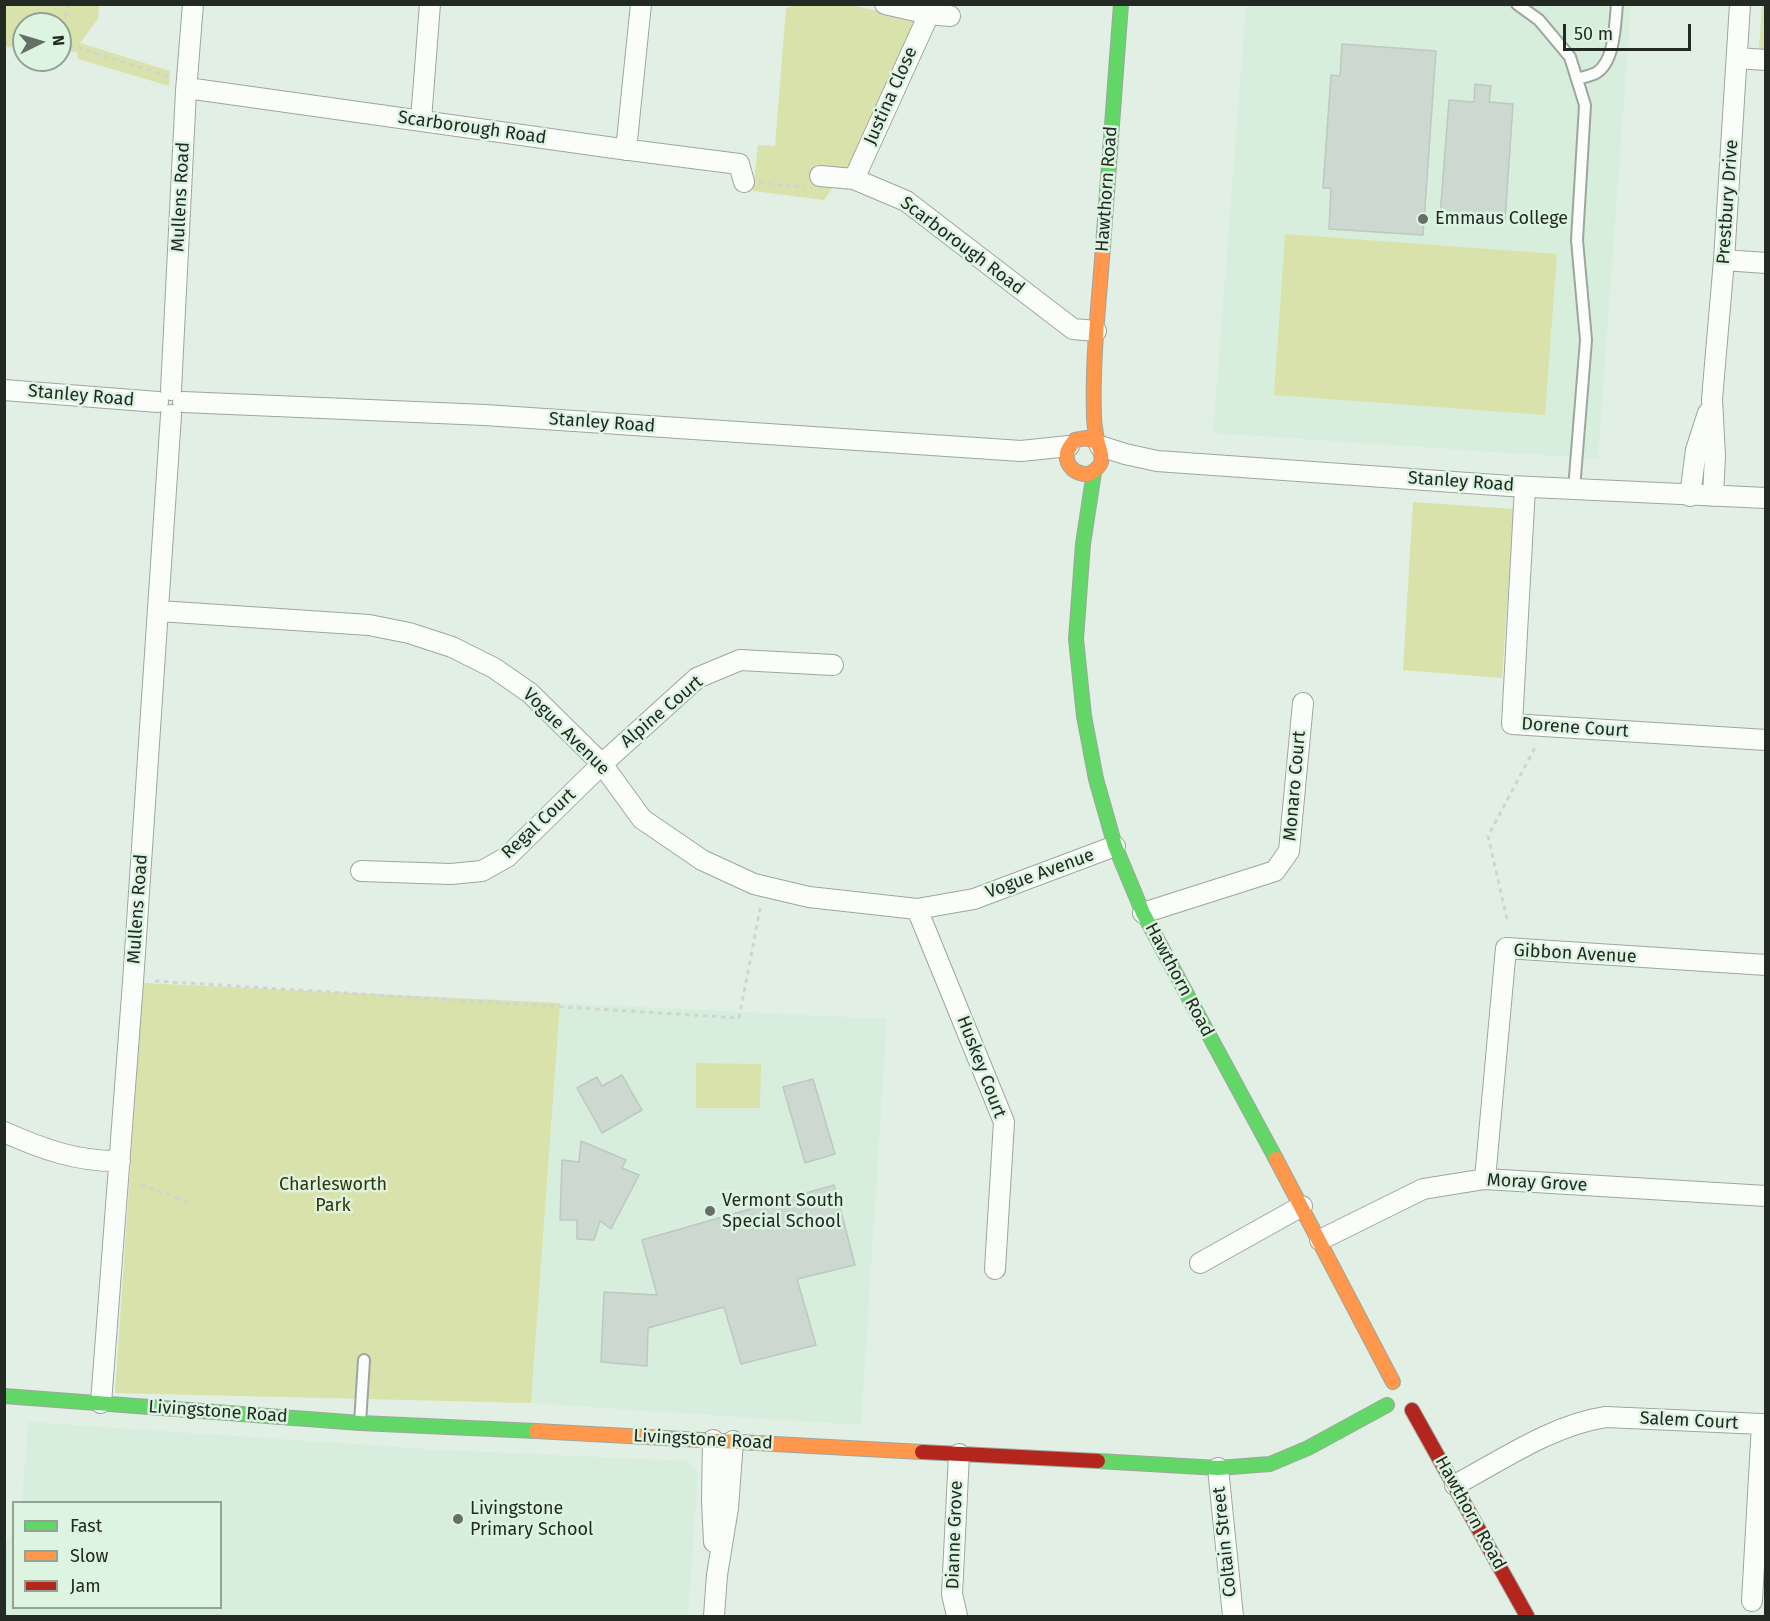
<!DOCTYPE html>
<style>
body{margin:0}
#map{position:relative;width:1770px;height:1621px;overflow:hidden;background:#e2efe4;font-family:"Fira Sans",sans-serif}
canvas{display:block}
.frame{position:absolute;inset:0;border:6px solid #222a23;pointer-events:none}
.legend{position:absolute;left:12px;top:1501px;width:210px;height:108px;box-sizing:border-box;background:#ddf4e1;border:2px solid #92a395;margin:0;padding:8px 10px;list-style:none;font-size:18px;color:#222a23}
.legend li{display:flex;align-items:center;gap:12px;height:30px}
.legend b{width:30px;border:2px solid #92a395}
.north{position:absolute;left:12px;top:12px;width:60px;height:60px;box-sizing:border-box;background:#ddf4e1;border:2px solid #92a395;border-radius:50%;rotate:85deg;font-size:16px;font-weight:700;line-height:24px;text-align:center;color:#222a23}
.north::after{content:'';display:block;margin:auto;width:21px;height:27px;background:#656f67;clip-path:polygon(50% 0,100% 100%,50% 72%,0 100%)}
.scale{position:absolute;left:1563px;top:24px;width:128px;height:27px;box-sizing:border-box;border:3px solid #222a23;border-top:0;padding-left:8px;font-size:18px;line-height:21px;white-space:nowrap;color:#222a23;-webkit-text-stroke:4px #ddf4e1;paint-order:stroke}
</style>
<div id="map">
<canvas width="1770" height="1621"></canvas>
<div class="frame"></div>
<ul class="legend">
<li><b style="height:8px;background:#63d668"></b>Fast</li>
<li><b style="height:8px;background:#ff974d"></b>Slow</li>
<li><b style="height:8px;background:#b3261e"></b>Jam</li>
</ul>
<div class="north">N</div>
<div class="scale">50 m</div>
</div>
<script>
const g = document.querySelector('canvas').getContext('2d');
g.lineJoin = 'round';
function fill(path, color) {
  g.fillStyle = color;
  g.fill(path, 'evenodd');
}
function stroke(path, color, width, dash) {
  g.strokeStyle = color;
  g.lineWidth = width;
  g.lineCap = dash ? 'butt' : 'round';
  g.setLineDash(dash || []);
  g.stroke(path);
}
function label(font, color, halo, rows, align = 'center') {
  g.font = font + ' "Fira Sans",sans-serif';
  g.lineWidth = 5;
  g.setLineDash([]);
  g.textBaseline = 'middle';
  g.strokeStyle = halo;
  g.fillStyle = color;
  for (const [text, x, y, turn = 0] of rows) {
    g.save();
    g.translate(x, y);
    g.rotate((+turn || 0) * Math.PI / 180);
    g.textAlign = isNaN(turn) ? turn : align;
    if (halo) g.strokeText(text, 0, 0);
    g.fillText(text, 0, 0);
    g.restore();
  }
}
fill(new Path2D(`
 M1246,5H1631L1598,459L1213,433Z
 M560,1003L887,1019L861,1425L531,1403Z
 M28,1422L443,1450L688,1461L698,1474L688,1616H5V1542L13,1535L14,1608H220V1502H22Z`), '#d8eedc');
fill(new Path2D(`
 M4,5H99L98,19L80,43L170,71L169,86L78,59L77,52L60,51V24H24V48L5,47Z
 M797,5H850L921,20L853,160L824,200L753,191L758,145L775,146L786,8Z
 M1762,5H1765V50H1759Z
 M1285,234L1557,254L1545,415L1274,395Z
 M1413,502L1514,509L1502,678L1403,670Z
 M143,983L560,1003L531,1403L115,1393Z
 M696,1063L761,1064L760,1108H696Z`), '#dae2ab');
const building = new Path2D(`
 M1342,44L1436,51L1423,235L1329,229L1331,188H1323L1331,75L1340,76Z
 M1475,84L1491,86L1489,102L1513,104L1505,221L1440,216L1449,100L1474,102Z
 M622,1075L642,1110L602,1133L577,1088L597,1077L602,1086Z
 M813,1079L835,1154L805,1163L783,1087Z
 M581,1141L626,1160L622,1168L639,1175L611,1229L600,1221L594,1240L577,1239V1220H560L562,1160L579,1162Z
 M834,1185L855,1265L797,1279L816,1345L741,1364L724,1307L648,1328L647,1366L601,1362L604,1292L657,1295L642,1240Z`);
fill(building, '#cdd8d1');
stroke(building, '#bcc8c1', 1.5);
const lane = new Path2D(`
 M1517,4L1539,20L1570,57L1585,105L1577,240L1586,340L1574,489
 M1577,79C1583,77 1590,76 1596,73C1615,62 1615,24 1617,4
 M360,1423L364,1360`);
const street = new Path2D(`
 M929,14L950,16
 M1737,58L1766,60
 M187,88L614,148L739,164L744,182
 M421,120L430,4
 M626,150L641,4
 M820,176L854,179L906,201L1073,329L1096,331
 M854,179L929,14L885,4
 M1724,260L1766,263
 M4,390L158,402
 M171,390L186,91L193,4
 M183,402L485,415L1021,451L1069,446
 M1100,446L1125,454L1157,461L1510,486L1766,498
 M1525,487L1512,724L1766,740
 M1690,496L1696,450L1708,413
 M1713,496L1715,456L1712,399L1724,260L1740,4
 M159,611L369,625L409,633L452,647L494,668L530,693L602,764L642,819L702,860L754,884L809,897L917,909L974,899L1115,846
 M361,871L451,874L482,871L507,857L602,764L697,678L740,660L833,665
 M917,909L1004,1122L995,1269
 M1143,913L1275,871L1289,851L1303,703
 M4,1132C42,1149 78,1162 120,1161
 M1485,1179L1506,948L1766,965
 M1320,1240L1423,1189L1485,1179L1766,1196
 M1200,1263L1302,1206
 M101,1403L133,982L171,415
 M713,1440L712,1501L714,1542
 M1218,1468L1233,1616
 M1455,1485C1502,1460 1552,1425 1606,1417L1762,1424L1752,1601
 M714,1616L717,1575L728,1508L733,1441
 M957,1616L952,1594L959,1454`);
const fast = new Path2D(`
 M1103,246L1121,4
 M1094,472L1083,544L1076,639L1084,716L1096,779L1115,846L1143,913L1276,1159
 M4,1396L360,1423L536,1431
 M1098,1461L1218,1468L1270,1464L1308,1448L1387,1405`);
const slow = new Path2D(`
 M1098,443L1087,438L1075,440C1072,444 1068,448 1067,453C1065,467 1077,475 1089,474C1105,465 1103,458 1098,444C1096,435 1094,425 1094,416C1092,360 1099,302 1103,246
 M1276,1159L1393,1382
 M536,1431L922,1452`);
const jam = new Path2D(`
 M1412,1410L1527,1616
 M922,1452L1098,1461`);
stroke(lane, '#9da69e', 14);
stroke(street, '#9da69e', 22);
stroke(fast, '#9da69e', 16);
stroke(slow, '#9da69e', 16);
stroke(jam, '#9da69e', 16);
stroke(new Path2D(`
 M60,34L69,4
 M4,42L24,43
 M60,46L76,47L171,77
 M759,183L806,187
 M1507,919L1488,836L1537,744
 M155,981L739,1018L761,904
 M141,1185L187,1201`), '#d1d5d1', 3, [4.5, 4.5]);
stroke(lane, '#fbfdfb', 10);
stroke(street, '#fbfdfb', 20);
stroke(fast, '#63d668', 14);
stroke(slow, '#ff974d', 14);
stroke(jam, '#b3261e', 14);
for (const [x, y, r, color] of [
 [1423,219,6,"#656f67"],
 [710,1211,6,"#656f67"],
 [458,1519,6,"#656f67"]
]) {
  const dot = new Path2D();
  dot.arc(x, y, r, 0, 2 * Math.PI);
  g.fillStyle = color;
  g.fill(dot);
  stroke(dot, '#ddf4e1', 2);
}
label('18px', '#222a23', '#ddf4e1', [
 ["Justina Close",891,96,-66],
 ["Scarborough Road",472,128,8],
 ["Hawthorn Road",1107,189,-86],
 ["Mullens Road",181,197,-87],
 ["Prestbury Drive",1728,202,-86],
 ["Scarborough Road",962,246,37],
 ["Stanley Road",81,396,5],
 ["Stanley Road",602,423,4],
 ["Stanley Road",1461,482,4],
 ["Alpine Court",662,712,-40],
 ["Dorene Court",1575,728,4],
 ["Vogue Avenue",566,732,45],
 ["Monaro Court",1295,786,-85],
 ["Regal Court",539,824,-43],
 ["Vogue Avenue",1040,874,-20],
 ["Mullens Road",138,909,-86],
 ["Gibbon Avenue",1575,954,3],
 ["Hawthorn Road",1179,980,62],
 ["Huskey Court",981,1067,69],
 ["Moray Grove",1537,1183,3],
 ["Livingstone Road",218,1412,4],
 ["Salem Court",1689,1421,3],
 ["Livingstone Road",703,1440,3],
 ["Hawthorn Road",1470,1513,61],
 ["Dianne Grove",955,1535,-88],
 ["Coltain Street",1225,1542,-96]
]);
label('18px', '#222a23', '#ddf4e1', [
 ["Emmaus College",1435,219],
 ["Vermont South",722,1201],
 ["Special School",722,1222],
 ["Livingstone",470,1509],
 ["Primary School",470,1530]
], 'left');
label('18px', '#333405', '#ddf4e1', [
 ["Charlesworth",333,1185],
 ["Park",333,1206]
]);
</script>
